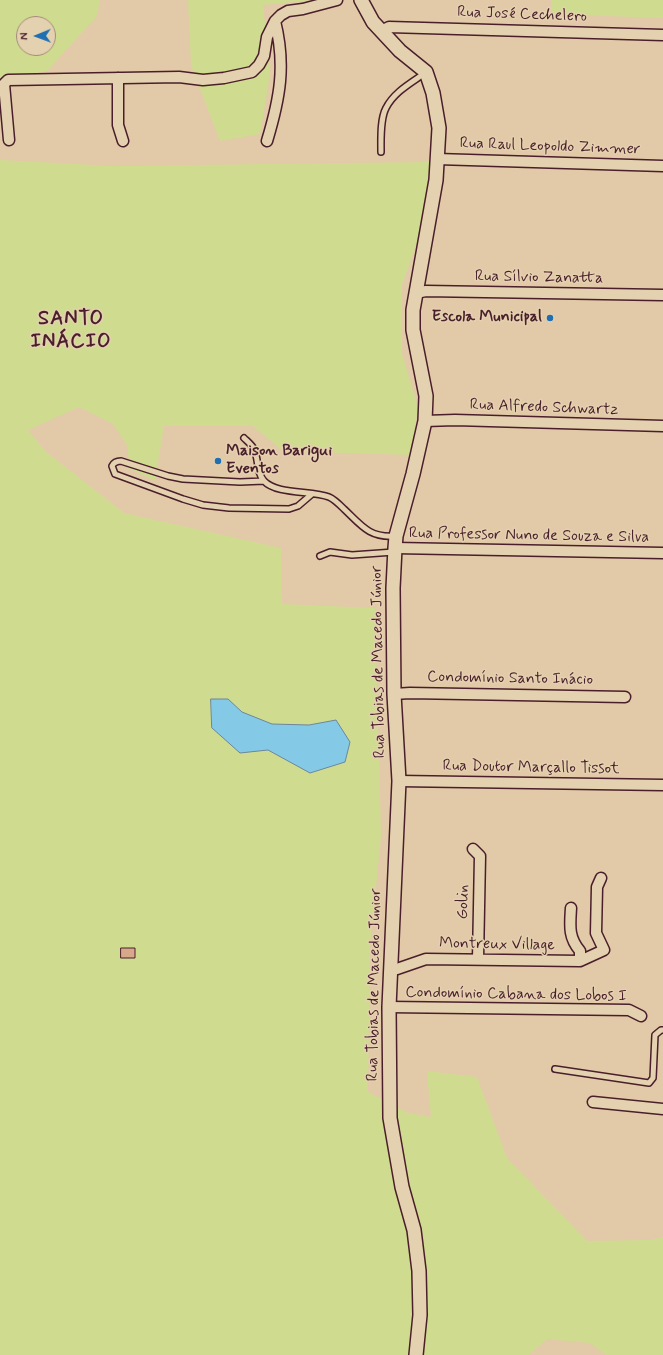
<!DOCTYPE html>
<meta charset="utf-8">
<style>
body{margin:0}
#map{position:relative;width:663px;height:1355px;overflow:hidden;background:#e2c9a8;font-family:Mynerve,sans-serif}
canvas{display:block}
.north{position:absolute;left:16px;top:16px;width:40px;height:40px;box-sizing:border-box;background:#e4d1af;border:1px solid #a68a7a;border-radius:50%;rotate:269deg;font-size:11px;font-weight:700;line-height:16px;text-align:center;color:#4a1f2b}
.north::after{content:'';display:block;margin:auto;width:14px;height:18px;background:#1f6fb2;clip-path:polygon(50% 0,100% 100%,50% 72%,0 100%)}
</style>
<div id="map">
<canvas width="663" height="1355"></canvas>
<div class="north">N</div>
</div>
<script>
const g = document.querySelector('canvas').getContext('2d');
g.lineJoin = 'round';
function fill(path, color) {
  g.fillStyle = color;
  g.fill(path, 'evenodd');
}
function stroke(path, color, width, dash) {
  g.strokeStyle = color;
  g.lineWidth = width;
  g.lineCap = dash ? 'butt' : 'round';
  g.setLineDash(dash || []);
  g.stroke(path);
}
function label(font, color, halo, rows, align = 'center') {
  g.font = font + ' Mynerve,sans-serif';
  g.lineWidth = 3;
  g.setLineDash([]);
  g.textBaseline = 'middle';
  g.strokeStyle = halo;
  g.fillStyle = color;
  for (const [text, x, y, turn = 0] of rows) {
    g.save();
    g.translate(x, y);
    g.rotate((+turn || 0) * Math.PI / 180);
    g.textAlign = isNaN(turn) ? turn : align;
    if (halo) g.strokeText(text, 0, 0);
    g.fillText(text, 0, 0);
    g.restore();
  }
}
fill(new Path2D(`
 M0,0H100L97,16L47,71L0,79ZM24,24H48V48H24Z
 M188,0H312L263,5L270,74L260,134L220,141L191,65Z
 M551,0H663V18L551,14Z
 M0,160L112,166L430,162L423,226L402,285V354L418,407L411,455L283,451L253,426H164L155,481L130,469L127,445L113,424L79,407L28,430L45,451L124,513L281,548L282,604L375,608L381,836L370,946L368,1092L408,1113L431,1117L427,1071L477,1077L507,1158L587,1241L651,1240L663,1237V1355H606L590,1343L547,1339L529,1355H0Z`), '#cfdc90');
const water = new Path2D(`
 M211,699H228L242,712L272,724L309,725L336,720L350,742L345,762L310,773L268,750L240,753L212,728Z`);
fill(water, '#84cae6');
stroke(water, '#6d869b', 1);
const building = new Path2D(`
 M121,948H135V958H121Z`);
fill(building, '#d8a88b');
stroke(building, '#4a1f2b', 1);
const service = new Path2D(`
 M381,152C381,139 380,119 386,108C394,92 411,83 425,73
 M244,438C247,441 252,445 254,449C259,460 256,472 264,481C277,495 313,490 329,497C334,499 340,505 344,509C361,525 369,538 395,536
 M264,481L240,482L183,479L168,476L121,461C117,461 114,462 112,466L115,474L183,499L203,505L229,508L289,509L298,506L312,494
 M320,556L330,552L352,555L394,552
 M555,1069L649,1083L653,1078L655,1035L661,1030H663`);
const minor = new Path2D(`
 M381,31L389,27L663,35
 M118,78V125L123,141
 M9,140L4,84L8,80L179,77L203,80L224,78L252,72L259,65L264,56L267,37L275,21L281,15L288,11L303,9L337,0
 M267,141C280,98 286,65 275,21
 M437,159L663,166
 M416,293L426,291L663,295
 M425,421L455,420L663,426
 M395,548L663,553
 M394,694L410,693L625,697
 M399,781L663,785
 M473,849L480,856L478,959
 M571,908C570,925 568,937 580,951V961
 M390,969H397L426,959L580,961L604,950L596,933L597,887L601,878
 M389,1007L629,1010L641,1016
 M593,1102L663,1109`);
const tertiary = new Path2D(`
 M361,0L373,22L400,51L426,72L433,93L439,128L436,180L413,310V330L426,396L425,421L413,474L396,536L395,548L393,588L394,694L399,781L389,1007L390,1118L402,1187L414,1230L419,1271L420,1315L416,1355`);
stroke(service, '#4a1f2b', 8);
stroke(minor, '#4a1f2b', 13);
stroke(tertiary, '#4a1f2b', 16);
stroke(service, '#e4d1af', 5);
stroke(minor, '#e4d1af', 10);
stroke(tertiary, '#e4d1af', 13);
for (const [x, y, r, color] of [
 [550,318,4,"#1f6fb2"],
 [218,461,4,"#1f6fb2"]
]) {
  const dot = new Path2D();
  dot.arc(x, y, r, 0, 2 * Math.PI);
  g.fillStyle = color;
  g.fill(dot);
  stroke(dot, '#e4d1af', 1.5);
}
label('16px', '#4a1f2b', '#e4d1af', [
 ["Rua José Cechelero",522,15,2],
 ["Rua Raul Leopoldo Zimmer",550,147,2],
 ["Rua Sílvio Zanatta",539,278,1],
 ["Rua Alfredo Schwartz",544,408,2],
 ["Rua Professor Nuno de Souza e Silva",529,536,1],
 ["Rua Tobias de Macedo Júnior",379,662,-91],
 ["Condomínio Santo Inácio",510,679,1],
 ["Rua Doutor Marçallo Tissot",531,768,1],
 ["Golin",464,902,-89],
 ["Montreux Village",497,945,1],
 ["Rua Tobias de Macedo Júnior",375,985,-89],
 ["Condomínio Cabana dos Lobos I",516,995,1]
]);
label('bold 16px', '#4a1f2b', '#e4d1af', [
 ["Escola Municipal",542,318],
 ["Maison Barigui",226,452,"left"],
 ["Eventos",226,470,"left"]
], 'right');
g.letterSpacing = '1px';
label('bold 20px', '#4a1f2b', '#e4d1af', [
 ["SANTO",71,320],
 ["INÁCIO",71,343]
]);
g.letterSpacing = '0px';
</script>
